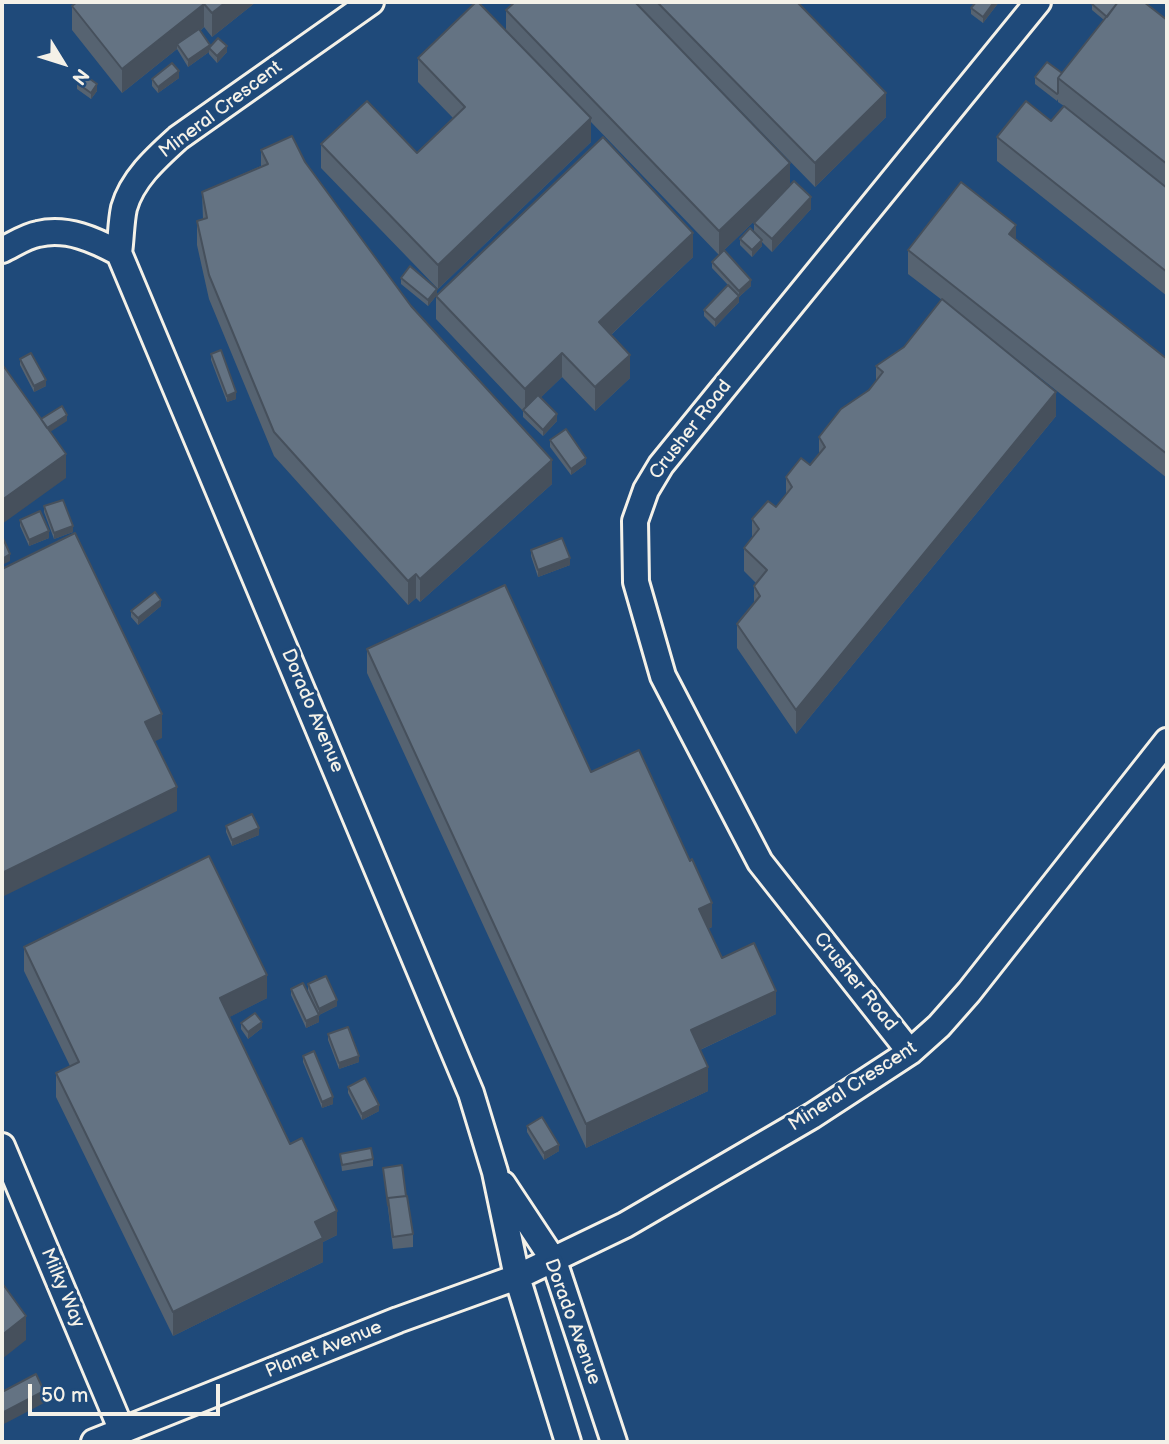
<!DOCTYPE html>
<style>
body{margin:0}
#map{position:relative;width:1169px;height:1444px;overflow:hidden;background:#1f4a7a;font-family:"Balsamiq Sans",sans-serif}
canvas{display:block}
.frame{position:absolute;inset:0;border:4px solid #f4f1e8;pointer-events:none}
.north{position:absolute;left:28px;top:28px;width:70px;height:70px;-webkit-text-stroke:5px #1f4a7a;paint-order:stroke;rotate:128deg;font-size:19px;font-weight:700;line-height:28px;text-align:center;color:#f4f1e8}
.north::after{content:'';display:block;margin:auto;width:24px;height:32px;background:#f4f1e8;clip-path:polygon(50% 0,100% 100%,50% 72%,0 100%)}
.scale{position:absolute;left:28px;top:1384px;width:192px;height:32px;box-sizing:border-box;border:4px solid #f4f1e8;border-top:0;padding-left:9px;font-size:21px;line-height:24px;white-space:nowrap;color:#f4f1e8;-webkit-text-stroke:5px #1f4a7a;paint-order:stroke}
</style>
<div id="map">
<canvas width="1169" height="1444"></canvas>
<div class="frame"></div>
<div class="north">N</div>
<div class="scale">50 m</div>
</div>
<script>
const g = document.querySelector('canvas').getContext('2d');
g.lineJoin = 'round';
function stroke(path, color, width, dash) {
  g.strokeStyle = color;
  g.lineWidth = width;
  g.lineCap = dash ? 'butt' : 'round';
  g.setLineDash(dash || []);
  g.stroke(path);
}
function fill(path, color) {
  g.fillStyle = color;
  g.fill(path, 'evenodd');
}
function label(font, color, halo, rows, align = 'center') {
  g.font = font + ' "Balsamiq Sans",sans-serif';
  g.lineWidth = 7;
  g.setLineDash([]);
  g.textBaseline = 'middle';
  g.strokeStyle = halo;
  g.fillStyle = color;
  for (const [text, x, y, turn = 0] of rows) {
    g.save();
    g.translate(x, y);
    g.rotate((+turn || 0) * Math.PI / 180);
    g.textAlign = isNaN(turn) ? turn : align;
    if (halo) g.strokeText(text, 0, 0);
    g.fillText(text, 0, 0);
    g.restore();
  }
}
const street = new Path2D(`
 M371,2L178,138C157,157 132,179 124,208C121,222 121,239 119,253L471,1093L495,1172L517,1277L568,1442
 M2,250C13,245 26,236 38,234C67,227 95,240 119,253
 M910,1052L760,862L663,676L636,582L635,521L646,490L661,465L1038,2
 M2,1146L122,1431
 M503,1184L554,1261L614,1442
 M94,1442L398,1320L517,1277L625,1225L812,1116L910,1052L939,1026L969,992L1167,741`);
stroke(street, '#f4f1e8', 30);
stroke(street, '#1f4a7a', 24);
fill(new Path2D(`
 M75,2H256L212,37L204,27L200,31L210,47L227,52L217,63L209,54V52L188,67L177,49L122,93L72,30V6L76,3Z
 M515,2H797L886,117L815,187L703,72L790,185L811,209L772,252L762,242V246L752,257L740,245V239L754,233V223L771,205L719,255L591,122V142L438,289L321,168V144L417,153L453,118L418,82V58L506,31V10Z
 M999,2L983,23L971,14V8Z
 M1092,4L1167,20V296L997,161V137L1051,121L1064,106L1058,102V99L1057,101L1035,84V77L1062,73L1104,20L1092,10Z
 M179,78L158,93L152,86V79Z
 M77,83L97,91L91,99L77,89Z
 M261,150L305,162L411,306L552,484L420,602L416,598L408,605L274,456L209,299L197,245V221L203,219L202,192L261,166Z
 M1016,240L1167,359V478L1000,346L1056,416L796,734L737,648V624L754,605V586L756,583L744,571V548L752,537V519L776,507L786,495V477L810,465L819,455V437L869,390L876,381V366L904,347L942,300L908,274V250Z
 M693,257L611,335L630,378L595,411L562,377L540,398L557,421L543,436L523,417V411L436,319V296L428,306L401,284V278L437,294Z
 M712,262L751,286L739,297V302L715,327L704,316V310L728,285L712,268Z
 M211,354L236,399L227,402L211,360Z
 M20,359L46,386L34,392L20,365Z
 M550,440L586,464L571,475L550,447Z
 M44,506L73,532L54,539L44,512Z
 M20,520L49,538L29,546L20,526Z
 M531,550L570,565L538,577L531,556Z
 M161,606L138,625L131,617V611Z
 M367,649L591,772L712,927L708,929L722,958L776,1014L700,1050L708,1091L586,1148L367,673Z
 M226,826L259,835L232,846L226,832Z
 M24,947L267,998L229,1017L290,1144L337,1235L323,1242V1262L173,1336L56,1097V1073L70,1066L24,971Z
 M308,984L337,1006L319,1015L308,991Z
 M291,989L319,1022L306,1028L291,995Z
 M241,1023L262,1028L248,1039L241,1029Z
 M328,1034L359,1062L339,1069L328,1040Z
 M303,1056L333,1104L322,1108L303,1062Z
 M348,1087L379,1111L362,1120L348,1093Z
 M527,1126L559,1151L544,1160L527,1132Z
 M340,1154L373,1159V1166L342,1171Z
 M383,1168L413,1234V1247L393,1249Z`), '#566371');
fill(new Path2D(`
 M226,2H256L212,37V13Z
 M994,2H999L983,23V17Z
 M204,4V27L179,48L177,44V49L122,93V69Z
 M210,45L209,52L188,67V60Z
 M227,46V52L217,63V56Z
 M179,71V78L158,93V87Z
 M97,84V91L91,99V93Z
 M886,93V117L815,187V163Z
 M591,118V142L438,289V265Z
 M790,163V187L719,255V231Z
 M811,197V209L772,252V239Z
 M1016,225V249L1009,234Z
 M693,233V257L599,346V322Z
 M762,240V246L752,257V250Z
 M751,280V286L739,297V291Z
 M437,289V295L428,306V300Z
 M739,296V302L715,327V320Z
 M562,353V377L525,413V389Z
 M630,355V378L595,411V387Z
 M46,380V386L34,392V386Z
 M236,392V399L227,402V396Z
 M1056,392V416L796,734V710Z
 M557,414V421L543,436V430Z
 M67,415V421L44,436V430Z
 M66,454V478L2,524V500Z
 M586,458V464L571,475V469Z
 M552,460V484L420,602V579Z
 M73,526V532L54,539V533Z
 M49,531V538L29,546V540Z
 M10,554V561L2,565V559Z
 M570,558V565L538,577V570Z
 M416,574V598L408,605V581Z
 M161,600V606L138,625V618Z
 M162,714V738L145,746V722Z
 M177,787V811L2,897V873Z
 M259,828V835L232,846V840Z
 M712,903V927L699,933V909Z
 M267,975V998L220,1022V998Z
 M776,991V1014L691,1054V1030Z
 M337,1000V1006L319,1015V1009Z
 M319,1015V1022L306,1028V1021Z
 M262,1022V1028L248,1039V1032Z
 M359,1056V1062L339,1069V1063Z
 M708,1067V1091L586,1148V1124Z
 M333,1097V1104L322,1108V1102Z
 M379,1105V1111L362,1120V1114Z
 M559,1145V1151L544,1160V1153Z
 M337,1211V1235L323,1242V1262L173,1336V1312L315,1222Z
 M26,1316V1340L2,1359V1335Z
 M44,1391V1403L2,1425V1413Z`), '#46505c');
const building = new Path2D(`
 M77,2H226L212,13L204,4L122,69L72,6Z
 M476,2H478L591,118L438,265L321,144L367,101L417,153L465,107L418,58Z
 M515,2H635L790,163L719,231L506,10Z
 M657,2H797L886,93L815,163Z
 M976,2H994L983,17L971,8Z
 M1094,2H1118L1107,17L1092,4Z
 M1118,2H1144L1167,20V164L1058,78Z
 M199,29L210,45L188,60L177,44Z
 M218,38L227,46L217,56L209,48Z
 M1047,62L1062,73L1058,78V93L1057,94L1035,77Z
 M172,63L179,71L158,87L152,79Z
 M83,74L97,84L91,93L77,83Z
 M1026,101L1051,121L1064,106L1167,188V272L997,137Z
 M292,136L305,162L411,306L552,460L420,579L416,574L408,581L274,432L209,275L197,221L207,218L202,192L268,164L261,150Z
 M603,137L693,233L599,322L630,355L595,387L562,353L525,389L436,296Z
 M794,181L811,197L772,239L754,223Z
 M961,182L1016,225L1009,234L1167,359V454L908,250Z
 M750,228L762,240L752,250L740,239Z
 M724,250L751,280L739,291L712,262Z
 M410,266L437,289L428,300L401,278Z
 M728,285L739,296L715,320L704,310Z
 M942,299L1056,392L796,710L737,624L760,596L754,586L767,570L744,548L759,529L752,519L768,501L776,507L792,487L786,477L801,458L810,465L825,447L819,437L841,409L869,390L883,372L876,366L904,347Z
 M221,350L236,392L227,396L211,354Z
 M31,353L46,380L34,386L20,359Z
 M2,364L66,454L2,500Z
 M538,395L557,414L543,430L523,410Z
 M62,406L67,415L47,428L41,419Z
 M566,429L586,458L571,469L550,440Z
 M63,500L73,526L54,533L44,506Z
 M40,511L49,531L29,540L20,520Z
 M75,533L162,714L145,722L177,787L2,873V569Z
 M2,536L10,554L2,559Z
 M562,538L570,558L538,570L531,550Z
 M505,585L591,772L639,750L690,861L692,859L712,903L699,909L722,958L754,943L776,991L691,1030L708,1067L586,1124L367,649Z
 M155,592L161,600L138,618L131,611Z
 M252,814L259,828L232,840L226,826Z
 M209,856L267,975L220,998L290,1144L302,1138L337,1211L315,1222L323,1238L173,1312L56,1073L79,1062L24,947Z
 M326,976L337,1000L319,1009L308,984Z
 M303,983L319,1015L306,1021L291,989Z
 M255,1013L262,1022L248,1032L241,1023Z
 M348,1027L359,1056L339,1063L328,1034Z
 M314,1051L333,1097L322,1102L303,1056Z
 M365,1078L379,1105L362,1114L348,1087Z
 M542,1117L559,1145L544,1153L527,1126Z
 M371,1148L373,1159L342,1165L340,1154Z
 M402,1165L406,1196L388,1198V1205L383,1168Z
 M407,1196L413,1234L393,1237L388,1198Z
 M2,1283L26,1316L2,1335Z
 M36,1374L44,1391L2,1413V1392Z`);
fill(building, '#647383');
stroke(building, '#46505c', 2);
label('19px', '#f4f1e8', '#1f4a7a', [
 ["Mineral Crescent",221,110,-37],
 ["Crusher Road",691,430,-52],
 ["Dorado Avenue",312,711,67],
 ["Crusher Road",855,982,51],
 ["Mineral Crescent",853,1087,-33],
 ["Milky Way",62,1288,67],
 ["Dorado Avenue",572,1322,70],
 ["Planet Avenue",324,1350,-22]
]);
</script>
